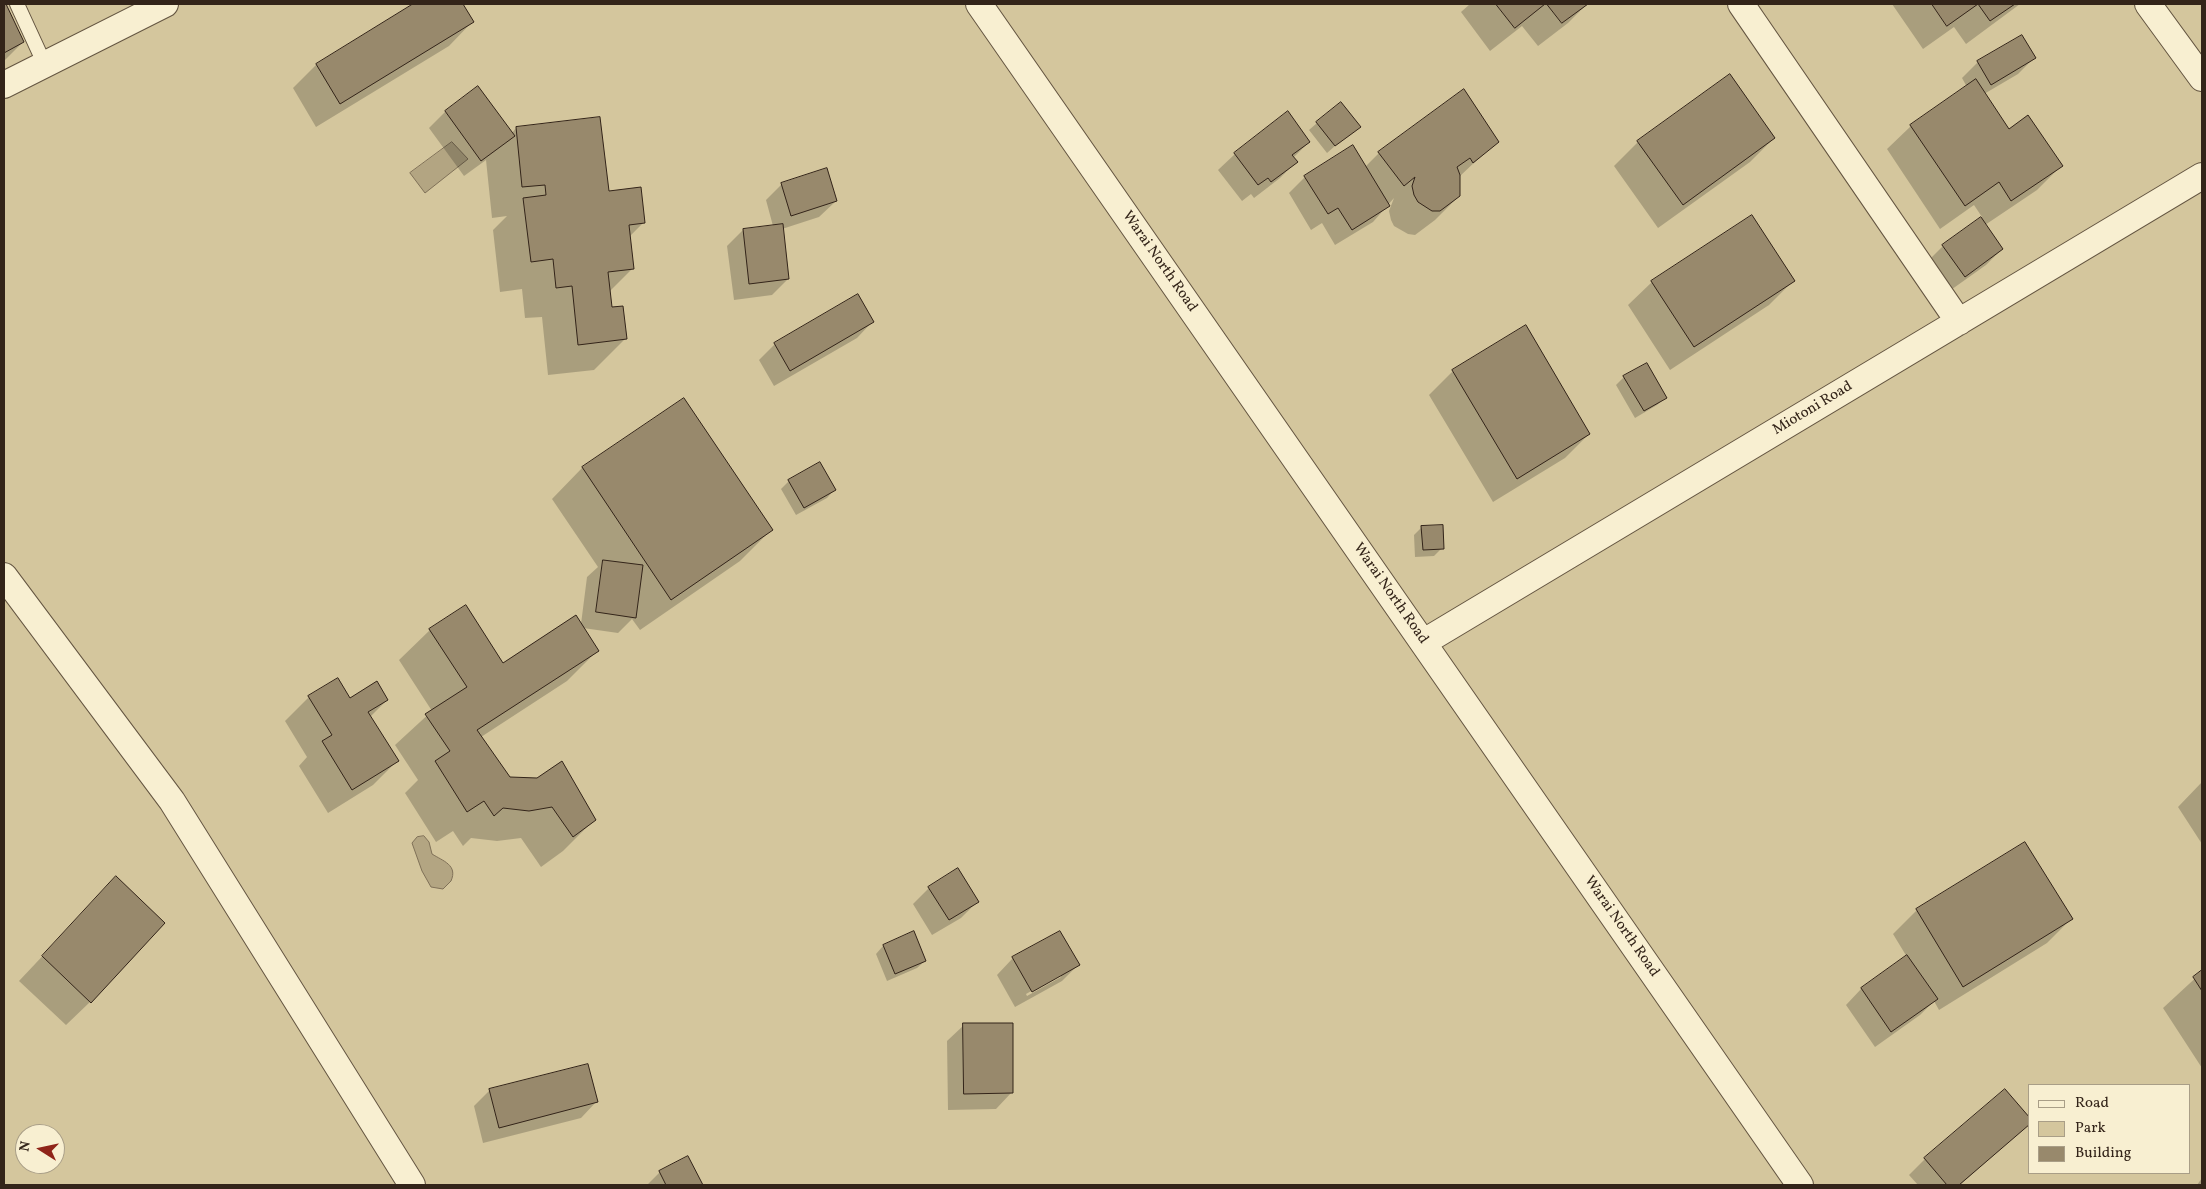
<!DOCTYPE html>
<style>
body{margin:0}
#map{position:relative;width:2206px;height:1189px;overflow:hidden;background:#f5e7b8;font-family:Vollkorn,serif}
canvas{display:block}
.frame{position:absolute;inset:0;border:5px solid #332419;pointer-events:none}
.legend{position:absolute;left:2028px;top:1084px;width:162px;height:90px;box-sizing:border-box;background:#f8efd1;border:1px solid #a99e87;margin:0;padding:6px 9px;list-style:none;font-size:15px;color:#332419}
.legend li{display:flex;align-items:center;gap:10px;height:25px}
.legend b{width:25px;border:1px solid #a99e87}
.north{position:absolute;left:15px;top:1124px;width:50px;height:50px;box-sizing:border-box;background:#f8efd1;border:1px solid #a99e87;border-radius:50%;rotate:280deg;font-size:14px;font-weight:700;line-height:20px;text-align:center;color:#332419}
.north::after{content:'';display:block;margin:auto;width:18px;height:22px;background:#8f2418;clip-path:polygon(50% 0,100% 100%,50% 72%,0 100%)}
</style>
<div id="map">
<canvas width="2206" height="1189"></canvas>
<div class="frame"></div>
<ul class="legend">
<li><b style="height:6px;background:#f8efd1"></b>Road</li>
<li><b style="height:14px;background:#d4c69d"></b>Park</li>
<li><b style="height:14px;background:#98896c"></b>Building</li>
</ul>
<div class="north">N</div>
</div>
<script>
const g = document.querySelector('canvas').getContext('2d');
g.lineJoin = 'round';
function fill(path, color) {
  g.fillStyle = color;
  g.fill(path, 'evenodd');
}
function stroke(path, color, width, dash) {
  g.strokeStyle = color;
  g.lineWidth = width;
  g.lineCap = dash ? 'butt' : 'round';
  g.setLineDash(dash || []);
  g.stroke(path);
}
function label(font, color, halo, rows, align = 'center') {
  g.font = font + ' Vollkorn,serif';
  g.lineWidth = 4;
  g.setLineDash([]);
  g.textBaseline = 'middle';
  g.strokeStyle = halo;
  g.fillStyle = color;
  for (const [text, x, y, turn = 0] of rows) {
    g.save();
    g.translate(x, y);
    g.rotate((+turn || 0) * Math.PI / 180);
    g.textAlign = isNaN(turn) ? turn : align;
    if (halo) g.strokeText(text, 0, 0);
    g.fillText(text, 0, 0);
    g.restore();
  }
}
fill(new Path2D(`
 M4,4H2202V1185H4ZM2030,1085H2190V1173H2030ZM25,1134H55V1164H25Z`), '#d4c69d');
const water = new Path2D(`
 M452,142L468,159L425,193L410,173Z
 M424,836L429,842L432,854C443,861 458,865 451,881L443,889L431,887L422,871L412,843L417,837Z`);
fill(water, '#b3a582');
stroke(water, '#807158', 1);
fill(new Path2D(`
 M4,4L23,42L4,61Z
 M416,4H462L472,22L449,46L316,127L293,88L316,65Z
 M1470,4H1587L1568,23L1538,46L1522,26L1490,51L1461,12Z
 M1892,4H2020L1966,44L1954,27L1923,49Z
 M2034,58L2018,74L1984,94L2009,131L2061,166L2037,190L1985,225L2002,249L1986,265L1948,292L1927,262L1943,246L1982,217L1974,205L1940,229L1887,149L1911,126L1967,87L1962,78L1978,62Z
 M478,88L512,133L516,128L607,192L643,223L629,237L633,268L609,292L611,308L625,339L594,370L548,375L542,317L525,318L522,289L500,292L493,230L507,216L492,218L486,160L464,176L429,128L445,112Z
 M1464,91L1497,141L1459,177V196L1435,220L1415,235L1408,234L1394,226L1391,220L1389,211L1394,198L1373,222L1335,245L1322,223L1311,230L1289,193L1305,177L1365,167L1379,153Z
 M1317,123L1352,131L1327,153L1309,130Z
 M1774,138L1750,162L1658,228L1614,166L1638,142Z
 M1309,142L1293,158L1296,162L1280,178L1254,198L1251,194L1242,201L1218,170L1235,154Z
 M782,184L836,201L819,217L782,229L788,279L772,295L734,300L727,246L743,230L773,226L766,200Z
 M1793,281L1769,305L1670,370L1628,305L1652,282Z
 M873,321L857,338L774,386L759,360L775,344Z
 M1453,371L1589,434L1565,458L1493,502L1429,395Z
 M1624,377L1665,398L1657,405L1635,418L1616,385Z
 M684,400L771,530L740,561L640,630L632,619L618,633L583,628L598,650L567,681L481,737L510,778L594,820L563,851L541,867L521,838L497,841L471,838L463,846L453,831L436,842L405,793L418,780L395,745L432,711L399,660L430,630L503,664L581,624L587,577L598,567L552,499L582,468Z
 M789,481L834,490L827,498L796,515L781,489Z
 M1422,527L1442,548L1434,556L1415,557L1414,535Z
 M309,697L387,700L370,717L397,761L373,785L328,813L299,766L307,757L285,721Z
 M2202,782V844L2178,807Z
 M116,878L90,1002L66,1025L19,981Z
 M929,888L977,902L961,918L932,935L913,904Z
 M1917,910L2071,919L2047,943L1939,1010L1934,1001L1920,1015L1875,1047L1846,1005L1862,988L1907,957L1893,934Z
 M1059,932L1078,965L1062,981L1015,1007L997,975L1013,958ZM1061,974V977L1027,996L1026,994Z
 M913,933L925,961L917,968L887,981L876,954L883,946Z
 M2202,972V1068L2163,1008Z
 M964,1025L1012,1092L996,1109L948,1110L947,1041Z
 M490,1090L597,1101L581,1118L483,1143L474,1106Z
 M2030,1123L1960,1185H1918L1909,1175L1925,1159Z
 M688,1158L702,1185H647L660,1172Z
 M2202,1178V1185H2197Z`), '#0003');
const building = new Path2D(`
 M4,4H6L24,42L4,53Z
 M413,4H463L474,22L340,104L316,64Z
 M1496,4H1545L1515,28Z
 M1547,4H1588L1562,23Z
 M1932,4H2015L1990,21L1978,4L1947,26Z
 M2022,35L2036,58L1991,85L1977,61Z
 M1730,74L1775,138L1683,205L1637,141Z
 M1976,79L2009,129L2028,115L2063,166L2011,201L1999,182L1965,206L1910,125Z
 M478,86L515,136L481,161L445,111Z
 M1464,89L1499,142L1473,163L1470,158L1457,167L1460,175V196L1440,211H1432L1418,202L1414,195L1412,186L1415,177L1404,186L1378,152Z
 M1341,102L1361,127L1335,146L1316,122Z
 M1288,111L1310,142L1292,155L1298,162L1271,182L1268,178L1258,185L1234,153Z
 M600,117L609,191L641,187L645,223L629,225L634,269L608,272L612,307L623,306L627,339L578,345L572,286L556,288L553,259L531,262L523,198L546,195L545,185L522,187L516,127Z
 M1353,145L1390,206L1352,230L1338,208L1328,214L1304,176Z
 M827,168L837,201L791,216L781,183Z
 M1752,215L1795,281L1694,347L1651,281Z
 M1981,217L2003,249L1965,277L1942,245Z
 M783,224L789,279L749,284L743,229Z
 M858,294L874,322L790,371L774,343Z
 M1526,325L1590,434L1517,479L1452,370Z
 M1647,363L1667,398L1644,411L1623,376Z
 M684,398L773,530L671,600L582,467Z
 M820,462L836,490L804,508L788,480Z
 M1443,525L1444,549L1423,550L1421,526Z
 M603,560L643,565L636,618L596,612Z
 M466,605L503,663L576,615L599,651L477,730L510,777L537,778L562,761L596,820L573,837L552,807L529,811L503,808L494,816L484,801L467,812L435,761L450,751L425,714L467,687L429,629Z
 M338,678L350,698L377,681L388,700L368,712L399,761L352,790L322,741L332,735L308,696Z
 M2025,842L2073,919L1963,987L1916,909Z
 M958,868L979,902L949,920L928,887Z
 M116,876L165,923L91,1003L42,956Z
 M914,931L926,961L895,974L883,945Z
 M1060,931L1080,965L1032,992L1012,957Z
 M1907,955L1938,999L1891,1032L1861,988Z
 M2202,970V991L2193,977Z
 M963,1023H1013V1093L964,1094Z
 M588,1064L598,1102L499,1128L489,1089Z
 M2005,1089L2030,1118V1124L1959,1185H1947L1924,1158Z
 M688,1156L703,1185H666L659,1171Z`);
fill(building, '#98896c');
stroke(building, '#332419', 1);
const service = new Path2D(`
 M17,4L45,65`);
const minor = new Path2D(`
 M979,4L1800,1185
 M1741,4L1959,322
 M2148,4L2202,78
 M4,85L165,4
 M4,576L172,801L412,1185
 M1424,642L2202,176`);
stroke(service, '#645541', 16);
stroke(minor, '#645541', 28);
stroke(service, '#f8efd1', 14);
stroke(minor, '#f8efd1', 26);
label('15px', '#332419', '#f8efd1', [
 ["Warai North Road",1159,262,55],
 ["Miotoni Road",1813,409,-31],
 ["Warai North Road",1390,594,55],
 ["Warai North Road",1621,927,55]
]);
</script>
